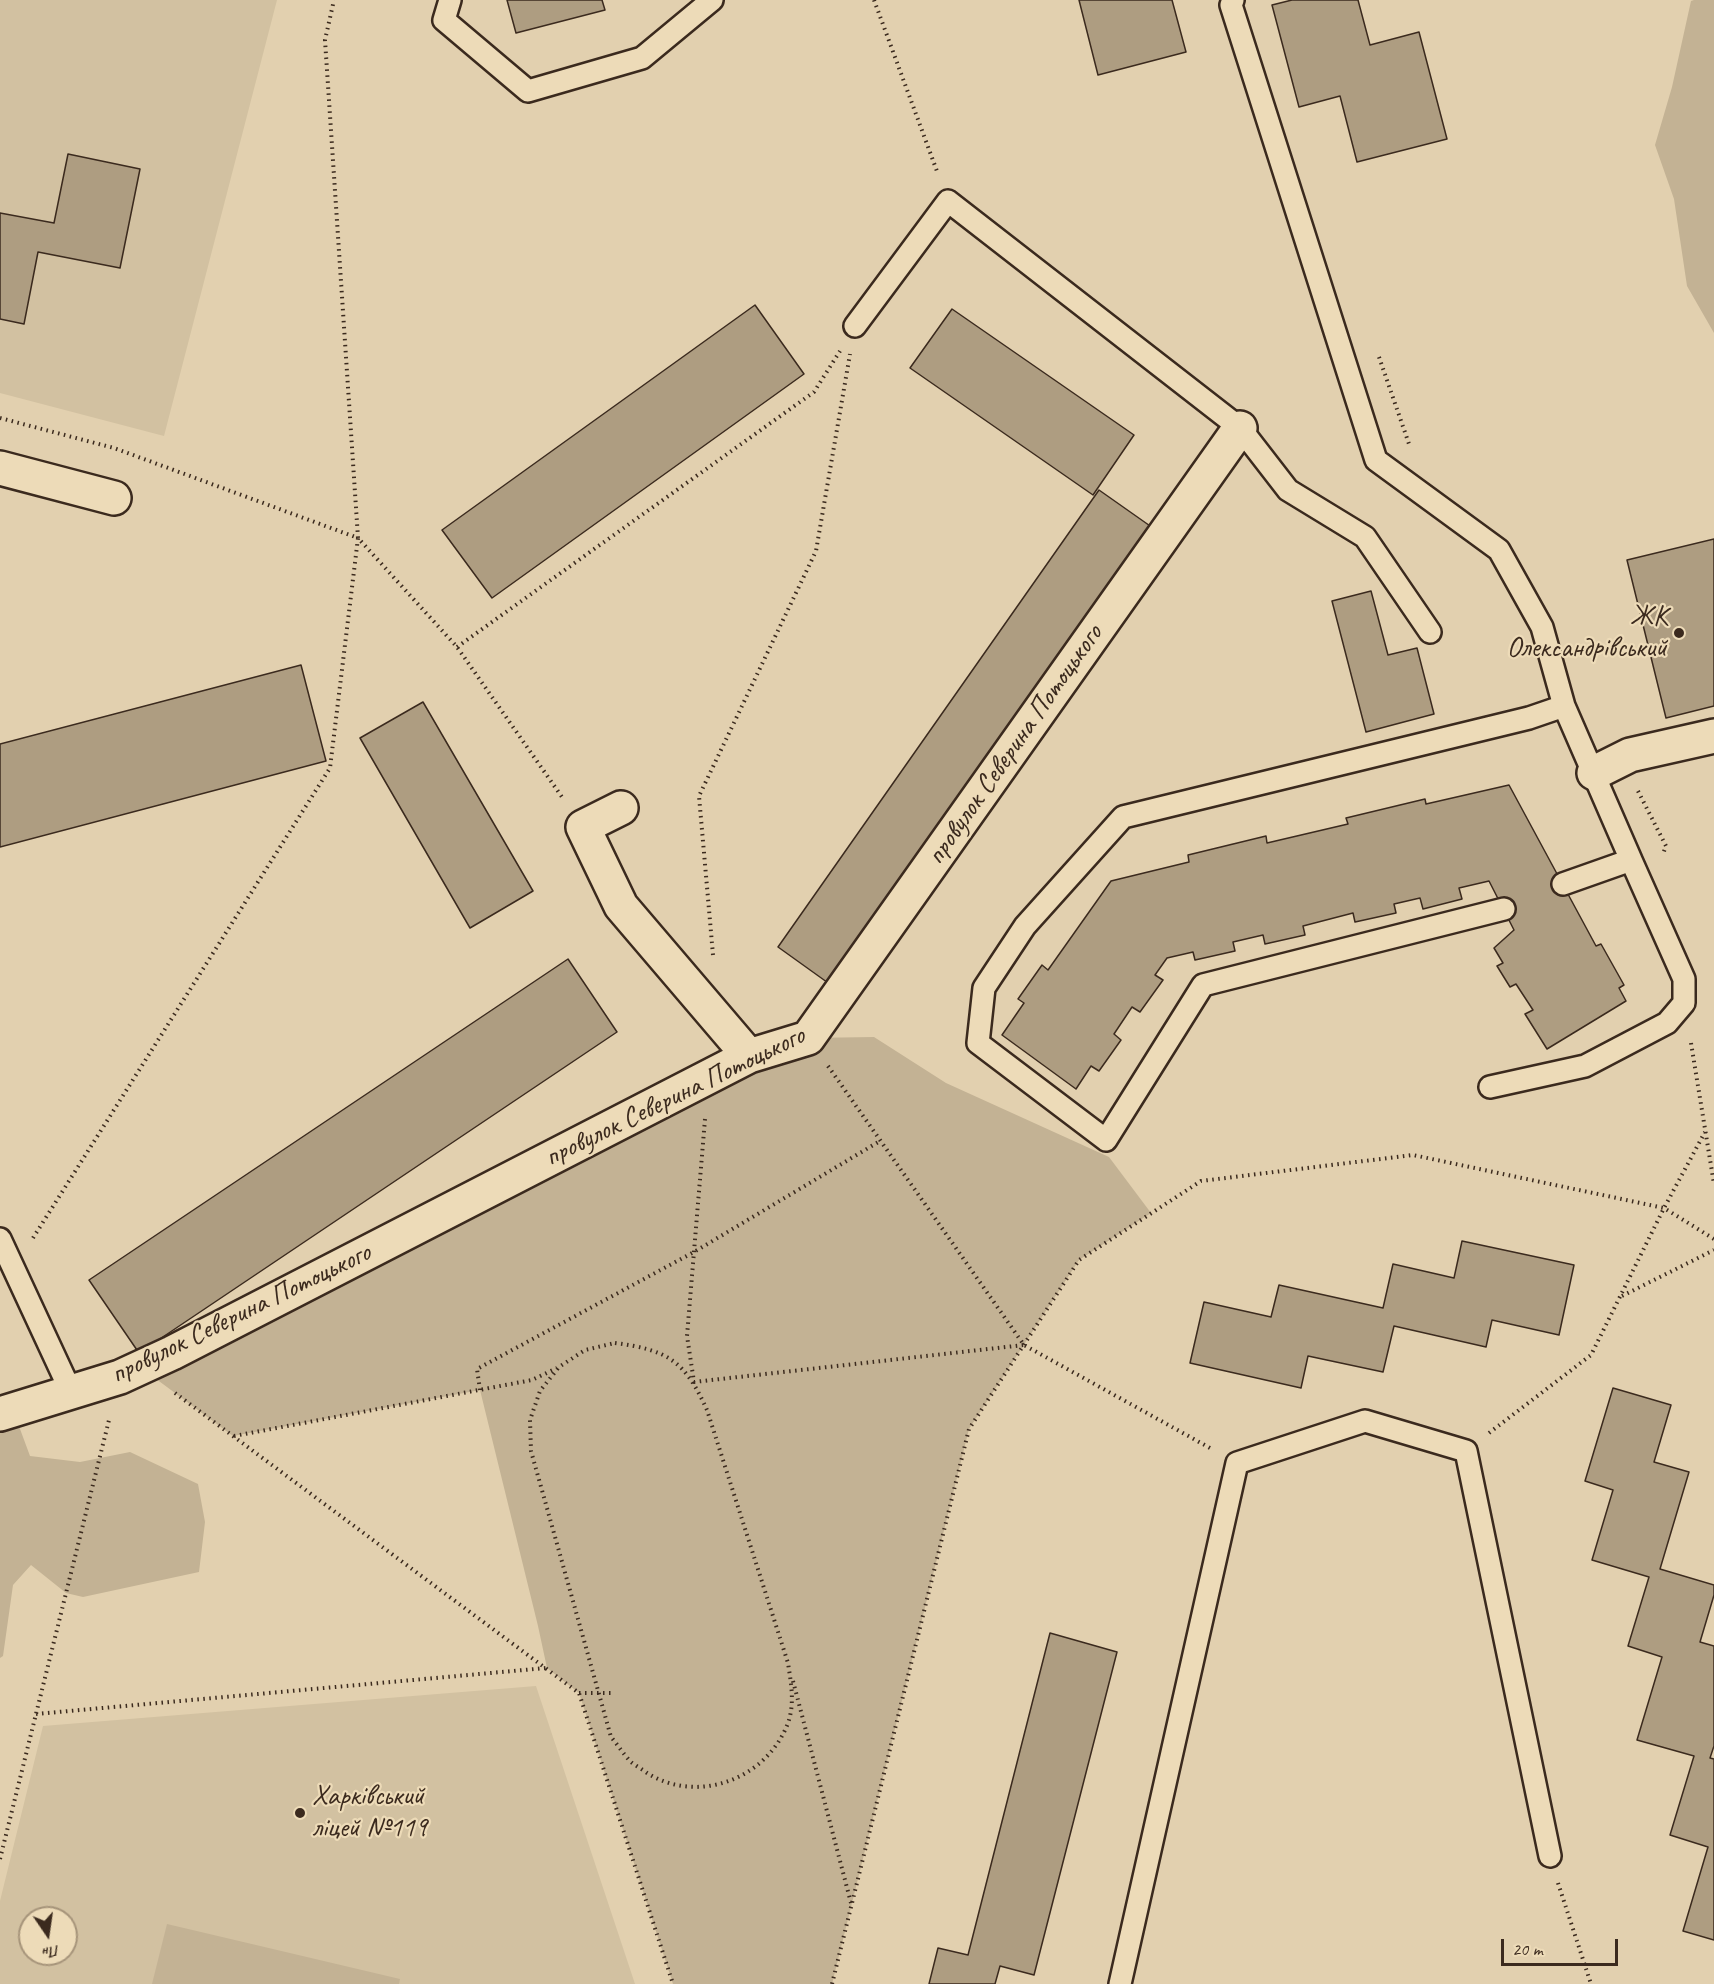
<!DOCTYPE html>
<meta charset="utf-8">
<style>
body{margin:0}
#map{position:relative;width:1714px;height:1984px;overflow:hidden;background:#e2d0af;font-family:Caveat,sans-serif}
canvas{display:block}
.north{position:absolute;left:18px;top:1906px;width:60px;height:60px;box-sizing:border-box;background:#eddbb8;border:2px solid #a6947a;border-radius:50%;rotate:167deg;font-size:16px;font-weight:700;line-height:24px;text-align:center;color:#3b2a1e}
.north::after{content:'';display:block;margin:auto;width:21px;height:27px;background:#3b2a1e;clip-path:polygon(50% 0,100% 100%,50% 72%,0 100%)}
.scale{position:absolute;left:1501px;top:1939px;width:117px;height:27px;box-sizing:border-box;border:3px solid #3b2a1e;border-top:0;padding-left:8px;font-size:18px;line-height:21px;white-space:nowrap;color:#3b2a1e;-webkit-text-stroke:4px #eddbb8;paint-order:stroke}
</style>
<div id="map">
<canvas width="1714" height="1984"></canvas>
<div class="north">Пн</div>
<div class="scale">20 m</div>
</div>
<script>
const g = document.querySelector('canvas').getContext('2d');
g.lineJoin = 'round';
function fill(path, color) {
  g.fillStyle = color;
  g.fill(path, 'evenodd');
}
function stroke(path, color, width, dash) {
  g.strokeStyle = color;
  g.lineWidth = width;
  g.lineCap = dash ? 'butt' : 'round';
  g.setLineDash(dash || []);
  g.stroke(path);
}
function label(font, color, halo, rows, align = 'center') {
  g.font = font + ' Caveat,sans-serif';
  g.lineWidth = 4.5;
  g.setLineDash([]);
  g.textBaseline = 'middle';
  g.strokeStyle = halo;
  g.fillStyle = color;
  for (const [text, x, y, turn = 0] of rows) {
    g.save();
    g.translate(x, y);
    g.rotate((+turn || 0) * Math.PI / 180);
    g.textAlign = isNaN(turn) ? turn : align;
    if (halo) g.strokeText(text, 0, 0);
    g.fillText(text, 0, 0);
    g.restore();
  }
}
fill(new Path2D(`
 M0,0H277L164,436L0,393Z
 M536,1686L635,1984H0V1901L43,1726ZM30,1918H66V1954H30Z`), '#d2c1a1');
fill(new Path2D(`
 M1694,0H1714V333L1687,286L1674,199L1655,145L1672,87L1691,1Z
 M874,1037L946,1083L1109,1157L1151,1213L1079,1260L969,1429L832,1984H673L579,1693L547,1668L538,1626L480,1390L233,1436L140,1367L808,1038Z
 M13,1410L30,1456L80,1462L130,1452L198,1484L205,1522L199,1572L83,1597L66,1593L31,1565L13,1585L3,1656L0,1658V1414Z
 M167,1924L400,1979L399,1984H152Z`), '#c3b294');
const building = new Path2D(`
 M507,0H602L605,10L516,33Z
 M1079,0H1172L1186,52L1098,75Z
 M1292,0H1358L1370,45L1419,32L1447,139L1357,162L1340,96L1299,107L1272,5Z
 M68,154L140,169L120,268L38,252L24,324L0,319V213L54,223Z
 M755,305L804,374L492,598L442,530Z
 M952,309L1134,435L1093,495L910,368Z
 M1099,490L1153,528L831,985L778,947Z
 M1714,539V706L1666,718L1627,560Z
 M1371,591L1388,655L1417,648L1434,714L1366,732L1332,601Z
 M301,665L326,761L0,847V744Z
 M423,702L533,891L470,928L360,738Z
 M1509,785L1596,946L1601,944L1624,985L1619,988L1626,1001L1547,1049L1525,1014L1533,1010L1516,984L1510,987L1497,966L1503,963L1494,948L1514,930L1489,881L1459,888L1462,899L1423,909L1420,898L1394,904L1396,913L1355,922L1353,913L1303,926L1305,935L1265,944L1263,935L1233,942L1235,951L1195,960L1193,952L1167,958L1155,975L1163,980L1140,1012L1132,1007L1114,1034L1121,1040L1099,1071L1091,1066L1076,1089L1002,1035L1024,1003L1018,999L1042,965L1048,970L1111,881L1189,862L1188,855L1266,836L1267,843L1348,824L1346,818L1425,799L1426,804Z
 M568,959L617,1032L139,1353L89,1280Z
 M1462,1241L1574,1265L1559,1335L1492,1320L1486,1347L1394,1326L1383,1372L1308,1356L1301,1388L1190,1363L1204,1302L1271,1317L1279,1285L1383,1308L1393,1264L1454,1278Z
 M1613,1388L1671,1405L1654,1462L1689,1472L1660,1569L1714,1585V1595L1700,1642L1714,1646V1746L1710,1758L1714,1759V1940L1683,1931L1708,1847L1670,1835L1694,1756L1637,1740L1662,1657L1628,1646L1649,1577L1592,1560L1613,1490L1585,1481Z
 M1050,1633L1117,1652L1034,1975L1000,1966L995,1984H929L938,1948L968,1955Z`);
fill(building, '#ae9d81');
stroke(building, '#3b2a1e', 1.5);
const lane = new Path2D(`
 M450,0L444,20L528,91L642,58L712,0
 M1233,0L1231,5L1376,460L1499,550L1542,627L1564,706L1631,860L1563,884
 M855,326L948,201L1240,428L1288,490L1365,537L1430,632
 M1504,909L1203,985L1106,1140L978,1043L984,988L1025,926L1123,817L1529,718L1564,706
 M1490,1087L1585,1066L1667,1023L1684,1003V979L1631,860
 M0,1239L71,1392
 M1120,1984L1237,1463L1365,1421L1466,1451L1550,1856`);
const street = new Path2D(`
 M0,468L114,498
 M1594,773L1630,755L1714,736
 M621,808L583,827L621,906L749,1056
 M0,1414L120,1377L172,1353L749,1056L808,1038L1240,428`);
stroke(lane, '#3b2a1e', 26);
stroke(street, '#3b2a1e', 38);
stroke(new Path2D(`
 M874,0L938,174
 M1379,357L1409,444
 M0,418L114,448L358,538L325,40L334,0
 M457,647L814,392L840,351
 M1638,791L1666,846L1663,854
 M713,955L699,796L816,551L850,354
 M1691,1043L1714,1184
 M828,1066L1024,1345L1210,1448
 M705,1119L687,1336L694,1382L1024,1345
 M33,1238L330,768L358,538L457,647L562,797
 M1622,1296L1714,1250
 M615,1343C668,1350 685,1361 707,1410L788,1663C791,1683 795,1703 788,1723C767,1779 698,1805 647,1773C642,1769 636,1766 631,1762C624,1755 618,1745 611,1737L531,1451L530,1420L540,1391L559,1367L585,1350Z
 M480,1390L477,1369L694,1252L880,1141
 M175,1393L579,1693L673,1984
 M1489,1433L1591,1355L1664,1208L1705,1132
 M234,1436L532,1380L557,1368
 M793,1681L851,1903
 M579,1693H611
 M36,1714L546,1668
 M0,1859L109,1420
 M1558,1883L1591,1984
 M832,1984L969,1429L1079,1260L1201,1181L1413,1155L1664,1208L1714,1239`), '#3b2a1e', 4, [1.5, 4.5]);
stroke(lane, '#eddbb8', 21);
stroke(street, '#eddbb8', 33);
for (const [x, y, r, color] of [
 [1679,633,6,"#3b2a1e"],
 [300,1813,6,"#3b2a1e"]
]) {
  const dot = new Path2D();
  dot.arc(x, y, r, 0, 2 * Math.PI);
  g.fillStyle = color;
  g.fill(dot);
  stroke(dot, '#eddbb8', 2);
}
label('28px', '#3b2a1e', '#eddbb8', [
 ["ЖК",1667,617],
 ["Олександрівський",1667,649],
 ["Харківський",312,1797,"left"],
 ["ліцей №119",312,1829,"left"]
], 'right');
label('28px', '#3b2a1e', '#eddbb8', [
 ["провулок Северина Потоцького",1015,745,-55],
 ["провулок Северина Потоцького",675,1097,-26],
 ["провулок Северина Потоцького",241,1314,-26]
]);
</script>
